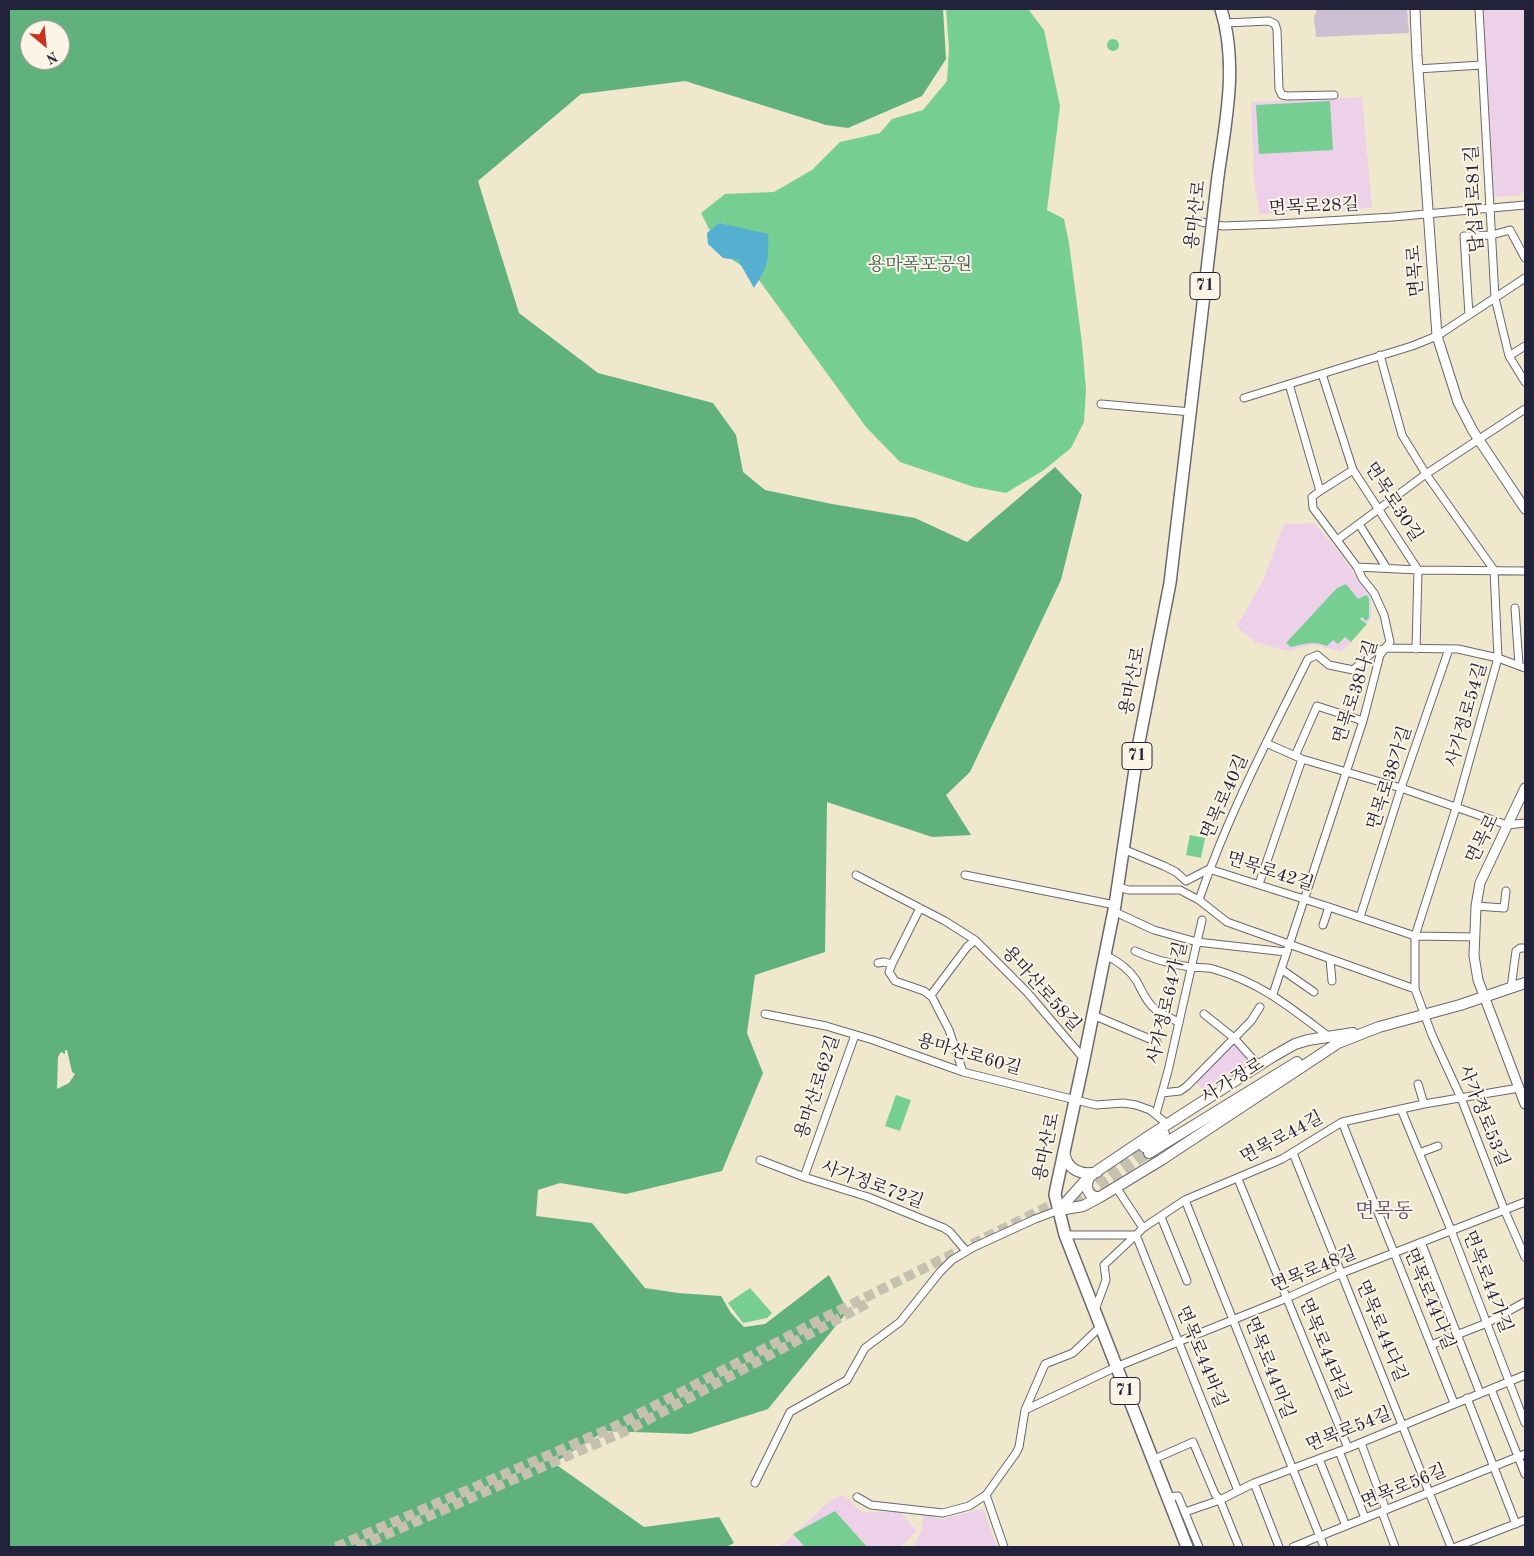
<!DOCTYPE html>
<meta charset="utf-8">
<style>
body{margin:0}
#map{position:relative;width:1534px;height:1556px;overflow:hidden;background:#efe8cc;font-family:"Old Standard TT",serif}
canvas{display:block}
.frame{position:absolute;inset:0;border:10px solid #22223b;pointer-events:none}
.north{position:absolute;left:20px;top:20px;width:50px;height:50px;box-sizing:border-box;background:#fcf5e5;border:1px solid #a5a1a1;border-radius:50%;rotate:152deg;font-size:14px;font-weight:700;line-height:20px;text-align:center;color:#22223b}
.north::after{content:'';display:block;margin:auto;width:18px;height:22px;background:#c8321e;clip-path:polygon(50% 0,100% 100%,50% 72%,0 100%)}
</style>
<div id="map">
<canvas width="1534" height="1556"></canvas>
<div class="frame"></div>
<div class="north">N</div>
</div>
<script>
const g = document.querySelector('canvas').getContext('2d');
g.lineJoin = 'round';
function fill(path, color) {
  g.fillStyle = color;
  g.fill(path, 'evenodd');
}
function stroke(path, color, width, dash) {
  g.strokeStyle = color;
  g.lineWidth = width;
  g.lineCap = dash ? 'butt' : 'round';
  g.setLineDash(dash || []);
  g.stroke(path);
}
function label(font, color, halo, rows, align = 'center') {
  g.font = font + ' "Old Standard TT","Noto Serif KR",serif';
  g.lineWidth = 4;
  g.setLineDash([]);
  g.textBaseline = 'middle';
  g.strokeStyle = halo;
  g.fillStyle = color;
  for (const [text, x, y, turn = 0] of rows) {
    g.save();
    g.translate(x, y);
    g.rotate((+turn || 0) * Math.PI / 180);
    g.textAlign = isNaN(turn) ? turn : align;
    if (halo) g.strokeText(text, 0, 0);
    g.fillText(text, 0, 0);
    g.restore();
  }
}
fill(new Path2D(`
 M1483,9H1525V191L1517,196L1493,197Z
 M1362,97L1372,208L1260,214L1254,182L1251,102Z
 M1314,523L1336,548L1371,597V619L1342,652L1316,645H1310L1289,651L1255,642L1239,629L1238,624L1264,579L1282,528L1285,524Z
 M1234,1040L1256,1066L1208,1098L1196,1082Z
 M843,1495L862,1512H900L917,1531L900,1547H780L831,1500Z
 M983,1509L997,1547H913L921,1532L924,1514L942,1519Z`), '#edd1e9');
fill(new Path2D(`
 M1317,9H1407L1409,33L1316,37L1314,17Z`), '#ccbfd4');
fill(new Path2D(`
 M946,9H1028L1044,30L1060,106L1047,210L1064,219L1069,243L1082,343L1086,390L1084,422L1071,448L1044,470L1006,493L974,487L900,462L866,427L756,276L720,251L701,213L725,194L774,192L812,170L840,142L880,133L892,119L923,110L947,81L949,48Z
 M1107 45a6 6 0 1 1 12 0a6 6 0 1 1-12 0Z
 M1330,101L1333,150L1259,154L1256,105Z
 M1346,584L1358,599L1366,595L1369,598V618L1366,621L1362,617L1360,619L1367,624L1351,642L1345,637L1338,644L1333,640L1327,646C1314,640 1304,644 1291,647L1286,643L1337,588Z
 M1190,835L1205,838L1201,858L1186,855Z
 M896,1095L911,1100L900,1131L885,1126Z
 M750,1288L772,1313L767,1318L743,1323L728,1303Z
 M835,1511L867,1547H805L793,1534Z`), '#77ce93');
fill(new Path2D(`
 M9,9H943L946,59L922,96L848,128L826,125L685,81L581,94L478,181L519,313L598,373L713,403L736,435L743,472L765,490L832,504L915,518L967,542L1055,467L1082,495L1061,580L970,772L946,795L971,835L932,837L827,802L825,952L755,975L747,1033L763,1073L722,1171L626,1194L560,1183L538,1190L536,1216L592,1223L645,1288L678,1293L721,1296L731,1313L744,1327L765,1324L829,1275L848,1311L768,1409L690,1434L605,1431L554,1463L644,1527L719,1517L734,1543L726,1547H9ZM30,30H60V60H30ZM65,1050H67L72,1072L75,1074L69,1083L57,1089L58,1057L61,1052L65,1054Z`), '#61b17d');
fill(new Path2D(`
 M719,223L768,234C769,261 768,266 754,288L738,260L723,258L708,244L707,233Z`), '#54afd1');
stroke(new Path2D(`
 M1082,1188L1144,1147
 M1060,1208L1081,1198L1149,1153
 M336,1547L616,1426L812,1324L1063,1199
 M357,1547L630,1429L870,1302`), '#c6c0af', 10, [10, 5]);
const minor = new Path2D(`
 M1479,9L1495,298L1509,356L1525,382
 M1225,23L1269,21L1275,24L1277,30L1279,89L1282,95L1287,96L1334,95
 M1417,69L1482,65
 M1201,222L1223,226L1277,224L1393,217L1525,205
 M1469,315L1464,236L1492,235L1510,230L1525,258
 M1380,355L1402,435L1426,474L1494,570L1498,658L1456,808L1415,936V989L1432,1035L1461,1098L1504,1209L1525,1257
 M1509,356L1525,346
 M1322,374L1353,470L1418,570L1416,649
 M1244,398L1412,346L1437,336L1525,278
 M1101,404L1191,412
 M1320,491L1353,470
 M1359,524L1386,567
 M1337,540L1426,474L1525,409
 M1357,567L1418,570L1525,571
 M1515,608L1519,665
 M1266,743L1302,759L1401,788L1507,825L1525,823
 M1295,756L1317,706L1363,721
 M1123,849L1164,866L1176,872L1186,881L1209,869L1329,907L1415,936L1475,937
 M856,875L945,921L975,940L1027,992L1084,1059
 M965,875L1115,905
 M1259,884L1302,759
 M1118,887L1129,890H1180L1199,900L1227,922L1415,989
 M1199,900C1227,817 1269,737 1308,659L1317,655L1329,665L1353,670L1373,652L1386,648L1458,649L1498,658L1525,668
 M1476,906L1504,908L1506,891
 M1113,911L1154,930L1197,942L1286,952
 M1360,917L1401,788L1449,649
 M1323,925L1329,907
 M1135,951C1152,959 1171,964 1190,967C1198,968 1206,967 1213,969C1260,982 1291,1008 1328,1036
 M1105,955C1118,961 1128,968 1136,980C1142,990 1145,1001 1155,1009C1162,1014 1172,1018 1179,1023
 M1330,959L1332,981
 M878,963L884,962L892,964L889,972L895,981L924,991L932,997L949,1030L963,1072
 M892,964L920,908
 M1281,969L1314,992
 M1511,988L1516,951L1520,948H1525
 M1273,994L1363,721L1380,655L1390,642L1384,615L1374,593L1362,578L1357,567L1313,508L1312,497L1320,491L1289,384
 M931,995L967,947L975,940
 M765,1014L826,1026L873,1040L963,1072L1096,1105L1123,1103L1136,1105L1150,1110L1167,1124
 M1204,1014L1234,1038L1259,1066
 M1093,1015L1157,1042
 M1418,1084L1424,1104
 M1162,1093L1180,1091L1187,1086L1251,1021L1260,1007
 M1401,1109L1451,1230L1525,1423
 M1156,1114L1168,1071L1202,920
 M1342,1122L1454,1403
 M1293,1153L1451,1547
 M1419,1153L1438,1146
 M760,1160L804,1177L868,1197L944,1228L950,1232L966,1251
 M804,1177L855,1035
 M1238,1179L1348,1448
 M1116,1187L1143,1228
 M1185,1200L1324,1547
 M1161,1217L1187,1281
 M1065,1235H1136L1143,1228L1185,1200L1282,1159L1342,1122L1424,1104L1519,1088
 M1421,1242L1480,1393
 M1095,1310L1106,1280L1104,1265L1136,1235L1238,1491
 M1431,1345L1487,1323L1525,1302
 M1491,1389L1525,1474
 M1467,1398L1516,1524
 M1025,1410L1045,1364L1073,1353L1100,1327
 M1361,1443L1386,1510
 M1339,1451L1365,1518
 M1319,1459L1346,1526
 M1152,1460L1193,1442L1215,1494L1220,1500L1239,1547
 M755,1483L790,1412L847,1380L865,1348L900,1322L940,1272L952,1260L974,1247L1035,1219L1059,1210
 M1254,1483L1279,1547
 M986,1495L1004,1547
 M857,1497L871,1505L943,1513L969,1506L986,1495L1016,1453L1019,1447L1025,1410L1116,1367L1287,1298L1342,1273L1525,1202
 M1166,1497L1178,1496L1199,1547
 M1185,1512L1220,1500L1254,1483L1348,1448L1525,1375
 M1382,1512L1395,1547
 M1293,1547L1525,1454
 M1456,1547L1525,1520`);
const tertiary = new Path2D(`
 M1415,9L1417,56L1437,336L1458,402L1473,431L1525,509
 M1525,788L1480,883L1476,906L1474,956L1478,980L1525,1104`);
const secondary = new Path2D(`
 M1144,1147L1164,1134
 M1064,1151C1066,1169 1080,1176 1097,1172
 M1149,1153L1297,1062
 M1089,1178C1084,1188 1089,1198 1100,1197
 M1059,1210L1083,1206L1100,1197L1161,1160L1338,1043L1379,1027L1460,1005L1525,983
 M1059,1210L1085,1181L1097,1171L1146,1138L1272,1057L1295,1044L1308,1040L1353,1033`);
const primary = new Path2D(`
 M1218,176C1226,120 1238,64 1221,9
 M1187,1547L1065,1235L1055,1195L1056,1189L1084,1059L1115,905L1139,742L1170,583L1192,397`);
stroke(minor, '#6a676e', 9);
stroke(tertiary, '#6a676e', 11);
stroke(secondary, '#6a676e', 12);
stroke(primary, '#6a676e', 14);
stroke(minor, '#fff', 7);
stroke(tertiary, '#fff', 9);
stroke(secondary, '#fff', 10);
stroke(primary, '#fff', 11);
const primaryBridge = new Path2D(`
 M1192,397L1218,176`);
stroke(primaryBridge, '#6a676e', 14, []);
stroke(primaryBridge, '#fff', 11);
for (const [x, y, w] of [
 [1205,286,30],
 [1137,756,30],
 [1125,1391,30]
]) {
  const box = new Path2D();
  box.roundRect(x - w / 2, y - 13.5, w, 27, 4);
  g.fillStyle = '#fcf5e5';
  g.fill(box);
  stroke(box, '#22223b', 1);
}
label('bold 16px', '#22223b', null, [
 ["71",1205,286],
 ["71",1137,756],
 ["71",1125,1391]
]);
label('18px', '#22223b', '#fcf5e5', [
 ["답십리로81길",1475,199,-93],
 ["면목로28길",1314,207,-3],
 ["용마산로",1196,215,-83],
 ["면목로",1416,271,-94],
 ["면목로30길",1393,502,57],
 ["용마산로",1133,681,-79],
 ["면목로38나길",1356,692,-72],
 ["사가정로54길",1467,715,-74],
 ["면목로38가길",1390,778,-72],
 ["면목로40길",1225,797,-66],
 ["면목로",1483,839,-64],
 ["면목로42길",1270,872,18],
 ["용마산로58길",1041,989,48],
 ["사가정로64가길",1168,1003,-77],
 ["용마산로60길",969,1055,16],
 ["사가정로",1233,1081,-32],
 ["용마산로62길",818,1087,-72],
 ["사가정로53길",1483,1116,68],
 ["면목로44길",1282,1138,-28],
 ["용마산로",1047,1147,-78],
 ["사가정로72길",872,1185,20],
 ["면목로48길",1314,1270,-23],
 ["면목로44가길",1487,1282,69],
 ["면목로44나길",1429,1299,68],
 ["면목로44다길",1381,1331,68],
 ["면목로44라길",1324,1349,68],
 ["면목로44바길",1201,1357,68],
 ["면목로44마길",1269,1368,69],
 ["면목로54길",1349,1430,-22],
 ["면목로56길",1404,1487,-22]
]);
label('18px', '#405e5a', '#fcf5e5', [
 ["용마폭포공원",920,265]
]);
label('20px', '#5b4e6e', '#fcf5e5', [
 ["면목동",1384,1212]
]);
</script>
